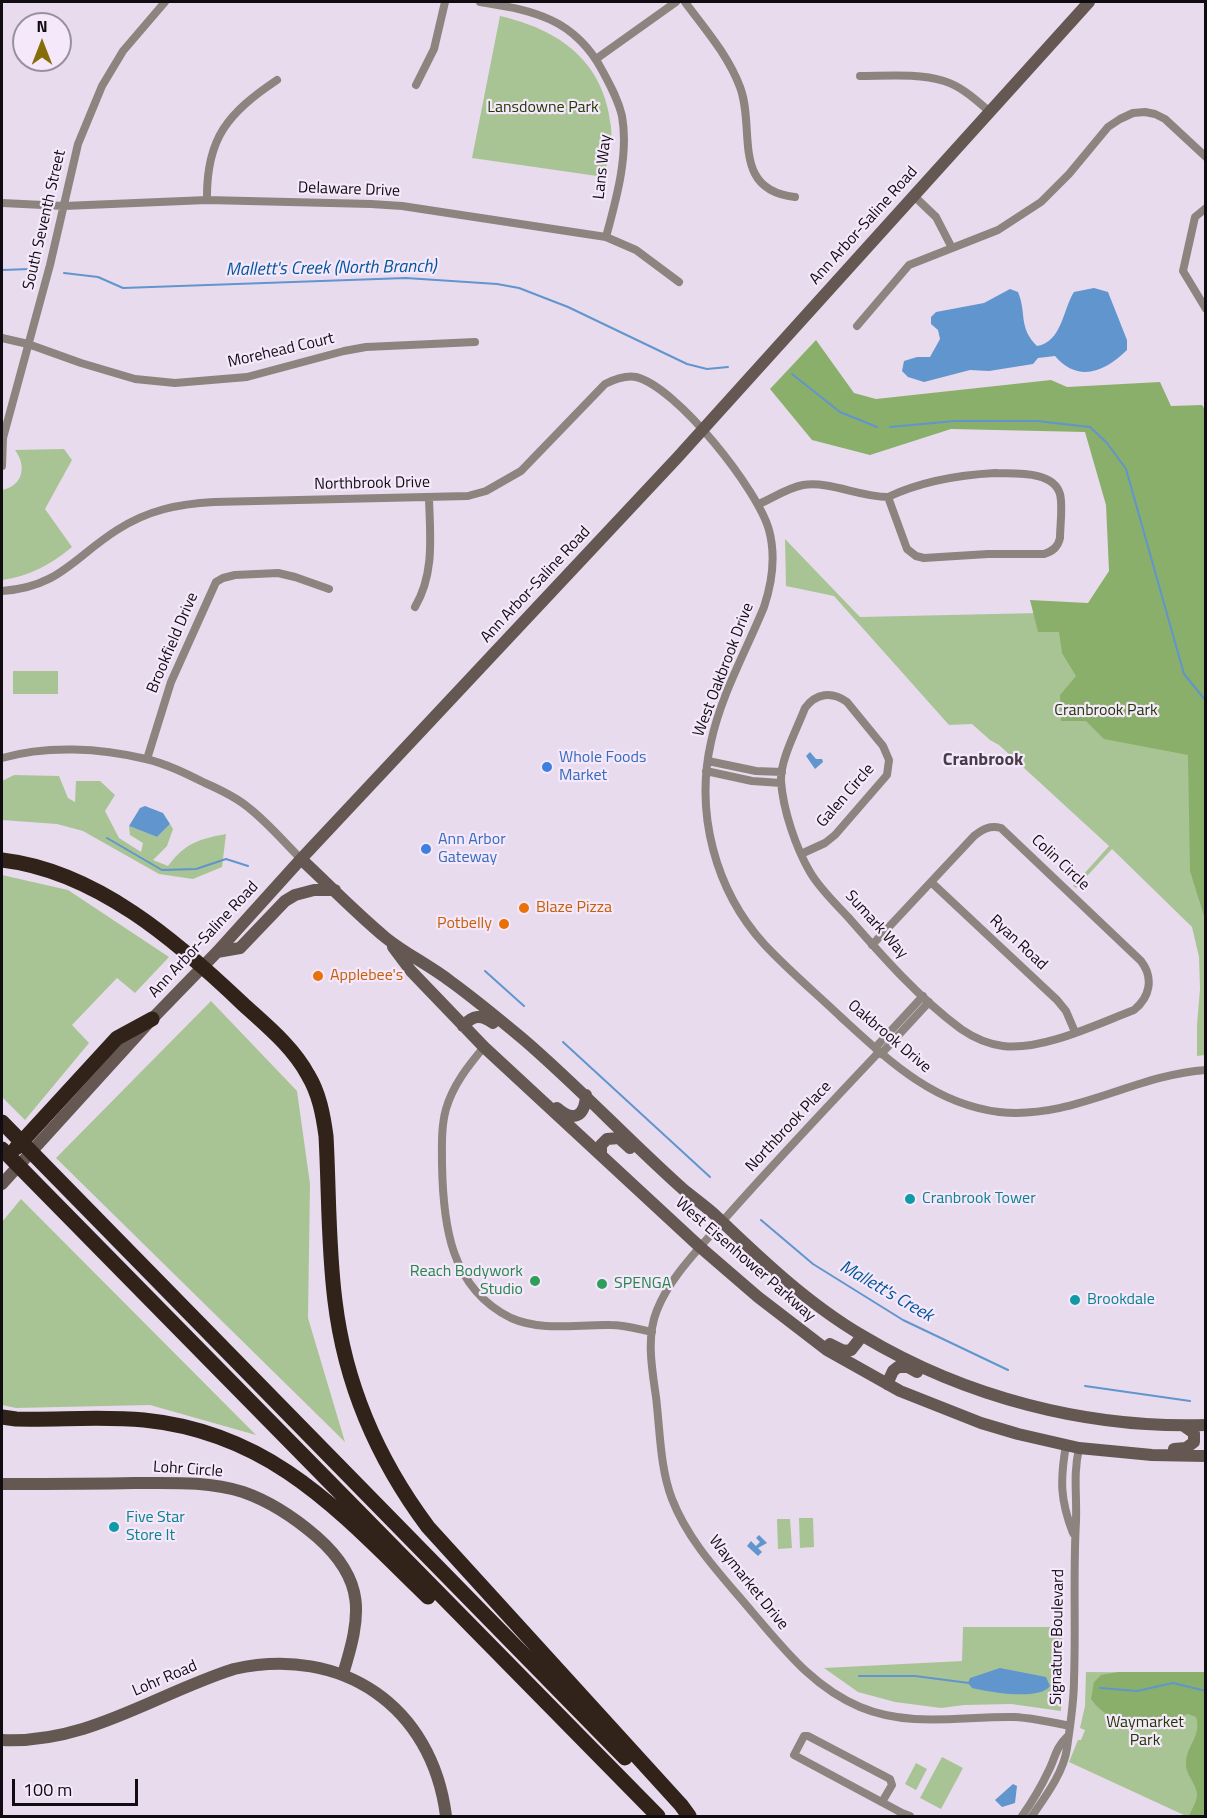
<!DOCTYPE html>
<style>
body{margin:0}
#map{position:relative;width:1207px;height:1818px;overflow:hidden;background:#e8dbed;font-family:"Titillium Web",sans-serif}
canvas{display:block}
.frame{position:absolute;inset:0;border:3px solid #100c12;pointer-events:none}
.north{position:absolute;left:12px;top:12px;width:60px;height:60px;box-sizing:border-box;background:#f5e8fa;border:2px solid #99909d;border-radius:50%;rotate:0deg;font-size:16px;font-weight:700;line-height:24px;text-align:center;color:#100c12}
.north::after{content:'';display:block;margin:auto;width:21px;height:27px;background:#856d0a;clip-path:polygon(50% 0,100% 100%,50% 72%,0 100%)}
.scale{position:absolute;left:12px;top:1779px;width:126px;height:27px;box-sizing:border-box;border:3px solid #100c12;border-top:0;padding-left:8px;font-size:18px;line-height:21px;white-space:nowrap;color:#100c12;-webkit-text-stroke:4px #f5e8fa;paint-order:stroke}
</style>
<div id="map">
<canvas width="1207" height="1818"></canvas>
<div class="frame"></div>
<div class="north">N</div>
<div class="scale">100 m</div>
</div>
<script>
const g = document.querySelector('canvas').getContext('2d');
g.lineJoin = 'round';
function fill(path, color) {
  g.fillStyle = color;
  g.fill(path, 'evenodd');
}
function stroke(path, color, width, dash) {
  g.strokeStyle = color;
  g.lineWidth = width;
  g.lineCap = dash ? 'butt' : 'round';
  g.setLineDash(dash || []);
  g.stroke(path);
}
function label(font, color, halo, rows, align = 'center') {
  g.font = font + ' "Titillium Web",sans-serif';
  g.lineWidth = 4.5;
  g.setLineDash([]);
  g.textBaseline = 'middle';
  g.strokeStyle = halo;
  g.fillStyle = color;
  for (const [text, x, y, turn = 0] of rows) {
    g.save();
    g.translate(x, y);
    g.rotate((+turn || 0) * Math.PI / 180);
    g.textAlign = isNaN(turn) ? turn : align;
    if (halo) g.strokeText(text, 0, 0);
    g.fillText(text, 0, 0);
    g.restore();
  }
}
fill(new Path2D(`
 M500,16C560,30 604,61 611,127C613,144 607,162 604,177L472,158Z
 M64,449L72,460L45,509L72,547C50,565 30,576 2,580V490C23,486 27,466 15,450Z
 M1206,517L1205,1055L1197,1056V1025L1200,989L1199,957L1192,927L1112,849L1076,888L1073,886L1109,846L999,745L990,740L972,724L949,725L834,596L786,586L785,539L860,617L1129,611Z
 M13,671H58V694H13Z
 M14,775L59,776L68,798L75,802L76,781H100L115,795L105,811L119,838L141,852L143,843L130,835L129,826L157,837L170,824L173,829L167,846L153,860L168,866C185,843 199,839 226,834L222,867L193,879L159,874L83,831L57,824L2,820V781Z
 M2,875L68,890L169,957L135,993L117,978L72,1025L89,1043L25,1120L2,1097Z
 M211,1001L297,1091L310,1184L308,1318L345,1442L56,1158Z
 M21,1199L256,1435L150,1405L16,1408L2,1405V1222Z
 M799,1518H813L814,1547L800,1548Z
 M777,1519H790L792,1548L778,1549Z
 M963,1627H1062L1061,1711L1011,1704L964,1705L941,1708L895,1702L858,1692L824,1668L962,1661Z
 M1086,1672L1205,1673V1816H1186L1069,1762L1078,1740H1081L1085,1730L1080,1728L1085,1706Z
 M942,1757L963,1768L941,1809L920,1798Z
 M916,1763L927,1769L916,1790L905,1784Z`), '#a9c494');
fill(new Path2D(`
 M816,340L854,393L876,399L1051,380L1067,387L1160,382L1171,406L1202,405L1206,411L1205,919L1190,871L1188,755L1104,739L1086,721H1061L1060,695L1076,676L1062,653L1059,632H1038L1030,600L1088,603L1109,571L1106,505L1085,432L951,429L870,455L812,440L770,389Z
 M1118,1672H1205V1816H1189C1192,1809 1197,1801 1197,1794C1196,1782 1185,1775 1186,1762C1187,1745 1202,1735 1196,1717L1188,1714L1156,1722H1143L1131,1728C1116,1719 1101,1714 1091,1699L1094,1682L1101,1675Z`), '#8aaf6a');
fill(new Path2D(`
 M1094,288L1108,292L1127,340V350C1105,372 1078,383 1055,356L1038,358L1033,364L989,371L970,370L924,382L908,377L902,371L904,361L917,357H930L940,339L938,330L931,324V317L936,312L984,303L1010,289L1018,292C1027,314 1018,327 1037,346C1062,342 1063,309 1074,292Z
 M810,752L816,759H822L823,762L815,769L806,756Z
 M145,806L163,813L170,824L157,837L129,826L140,808Z
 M759,1535L767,1543L758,1548L762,1552L758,1556L747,1546L751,1541L756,1546L760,1542L756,1538Z
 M1000,1668L1046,1677L1050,1686C1039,1701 989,1692 972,1688L968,1683L970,1678Z
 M1013,1784L1017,1786L1015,1803L1002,1807L995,1800Z`), '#6095ce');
stroke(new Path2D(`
 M2,270L30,269
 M64,273L98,277L123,288L406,278L497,284L519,288L568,307L687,364L707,369L728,367
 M792,374L840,412L877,427
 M890,427L955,421H1037L1090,427L1107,443L1126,469L1184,674L1206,701
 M107,838L162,870L196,869L226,859L248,866
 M485,971L524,1006
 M563,1042L710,1177
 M761,1220L813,1264L903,1320L1008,1370
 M1085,1386L1190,1401
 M859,1676H915L969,1683
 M1100,1688L1137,1691L1173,1683L1206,1691`), '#6095ce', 2);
stroke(new Path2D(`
 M480,2C504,6 528,9 551,20C573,30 591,49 602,70C610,85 618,99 622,116C629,155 616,200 606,237
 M685,2C705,29 728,55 740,87C756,129 730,190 795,197
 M596,59L676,2
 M860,76C886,76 918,73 944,81C961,86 976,100 990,112
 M416,85L434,49L445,2
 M914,196L936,217L952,248
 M207,200C206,138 228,113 277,80
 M2,203L64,206L207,200L371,204L402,206L606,237L636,250L679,282
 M1206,208L1195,217L1183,271L1206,309
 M857,326L909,265L998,230L1041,202L1069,174L1108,127L1120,119L1133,113L1145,112L1155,114L1165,119L1206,157
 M2,338L28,344L81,363L135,379L175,383L247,377L344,351L366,347L475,342
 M2,466L3,438L50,265L78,144L102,86L123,51L165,2
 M995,473C1014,474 1053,470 1060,494C1063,506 1060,526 1060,538C1058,547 1053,551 1044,554H988L924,558L916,556L907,549L888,497C922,481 958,475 995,473Z
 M759,504C773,498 787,488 803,485C831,481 859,497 888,497
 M2,591C59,587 73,558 117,530C148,510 178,504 214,502L468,496L486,491L521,471L605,384C615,379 625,375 636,377C677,387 758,490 769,530C776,556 772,583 764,607C746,651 721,695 711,742C695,813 715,890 764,944C789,971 817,994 843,1019C889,1061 934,1104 999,1112C1073,1120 1133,1075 1206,1070
 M415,607C435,573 430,535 429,498
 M2,758C47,745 100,748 146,759C167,764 187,774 205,783C221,790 236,797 249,808C268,823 284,842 301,859
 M147,759L171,682L216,582L223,578L235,575L278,573L295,577L329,589
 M708,761L756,771L782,772
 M706,771L752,781L781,783
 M801,854L825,843L835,835L887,775L889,760L883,746L847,702C832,691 816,693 805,708C797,729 780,760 781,781C783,810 796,848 810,872C820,889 835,903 848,917C883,957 919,998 961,1029C974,1038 988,1044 1003,1046C1042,1051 1097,1024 1134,1010C1150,997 1154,978 1141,961L1001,828C990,825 983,829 974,836L872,945
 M931,882L1057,1000L1066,1011L1075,1032
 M484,1047C468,1066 453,1085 446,1109C441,1127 442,1146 442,1164C443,1224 450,1288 511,1318C543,1332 578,1324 611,1325C625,1325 638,1329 652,1332
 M875,1048L923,996
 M879,1052C826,1108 772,1165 721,1223C698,1250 670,1277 657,1310C646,1337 652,1369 656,1397C660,1430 660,1468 672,1499C689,1543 723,1577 753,1613C785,1650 813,1687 860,1707C910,1728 962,1716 1014,1717C1033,1718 1051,1722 1070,1726
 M881,1054L929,1002
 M1066,1445C1060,1480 1060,1500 1073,1533
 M882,1802L892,1785L890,1779L808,1736H804L794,1755L902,1813L910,1816
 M1022,1816C1032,1802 1041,1787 1049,1770C1055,1758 1056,1747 1067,1737
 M1032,1816C1045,1797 1064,1772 1067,1748C1070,1726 1074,1703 1074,1680C1076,1627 1073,1574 1076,1521C1077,1493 1073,1476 1079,1448`), '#8d847f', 8);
stroke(new Path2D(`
 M301,859C329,885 356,913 386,938C406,954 429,965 450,981C475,999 499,1019 523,1039C579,1087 629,1141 684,1190C694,1198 705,1206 714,1214C760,1258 808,1304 863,1336C965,1397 1087,1429 1206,1425
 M393,947L411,971L484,1047L700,1247L758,1297L827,1350L900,1391L981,1423L1018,1434L1079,1448L1152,1455L1206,1456
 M217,952L240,948L285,901L295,895L314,890H335
 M463,1026C473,1015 481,1014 493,1023
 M557,1108C574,1123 585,1116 586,1095
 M601,1155V1145L607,1139L619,1138L630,1148
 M2,1184L152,1019L217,952L301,859L677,458L1089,2
 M830,1344L844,1351L851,1350L862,1336
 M887,1384L893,1371L898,1367H908L917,1372
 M1174,1449L1186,1448L1194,1442V1433L1184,1426
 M2,1484C46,1484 90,1484 134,1483C171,1483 208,1481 243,1492C272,1502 295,1518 317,1537C367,1581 361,1616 343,1674
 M2,1740C88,1744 155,1694 234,1669C342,1645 432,1706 446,1816`), '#655852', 12);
stroke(new Path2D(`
 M2,860C96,871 177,941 244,1005C267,1026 293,1047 308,1075C319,1093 323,1114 326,1136C329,1190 328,1246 335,1301C345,1384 378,1460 428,1527L681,1805L689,1816
 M2,1122L625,1758
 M16,1148L117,1038L152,1019
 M2,1149L658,1816
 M2,1417L16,1419C59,1420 102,1416 144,1420C273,1433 341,1513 428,1597`), '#31221a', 15);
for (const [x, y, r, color] of [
 [547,767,6,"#3f7fe0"],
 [426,849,6,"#3f7fe0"],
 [524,908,6,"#e8710a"],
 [504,924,6,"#e8710a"],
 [318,976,6,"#e8710a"],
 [910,1199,6,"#0f9aa8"],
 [535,1281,6,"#2e9e5b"],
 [602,1284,6,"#2e9e5b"],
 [1075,1300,6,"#0f9aa8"],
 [114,1527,6,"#0f9aa8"]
]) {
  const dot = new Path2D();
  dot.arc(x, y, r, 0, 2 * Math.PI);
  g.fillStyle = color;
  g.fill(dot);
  stroke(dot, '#f5e8fa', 2);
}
label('16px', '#223906', '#f5e8fa', [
 ["Lansdowne Park",543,108],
 ["Cranbrook Park",1106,711],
 ["Waymarket",1145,1723],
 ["Park",1145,1741]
]);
label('16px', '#100c12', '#f5e8fa', [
 ["Lans Way",603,167,-84],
 ["Delaware Drive",349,190,2],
 ["South Seventh Street",45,220,-77],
 ["Ann Arbor-Saline Road",864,226,-48],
 ["Morehead Court",281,351,-13],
 ["Northbrook Drive",372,484,-1],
 ["Ann Arbor-Saline Road",536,585,-47],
 ["Brookfield Drive",173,643,-67],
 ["West Oakbrook Drive",724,670,-69],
 ["Galen Circle",846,796,-49],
 ["Colin Circle",1060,863,43],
 ["Sumark Way",876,925,48],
 ["Ann Arbor-Saline Road",204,940,-47],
 ["Ryan Road",1018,943,43],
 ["Oakbrook Drive",889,1037,40],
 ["Northbrook Place",789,1127,-47],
 ["West Eisenhower Parkway",745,1260,41],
 ["Lohr Circle",188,1470,4],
 ["Waymarket Drive",748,1583,51],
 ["Signature Boulevard",1058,1637,-89],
 ["Lohr Road",165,1679,-23]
]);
label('16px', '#366cbe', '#f5e8fa', [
 ["Whole Foods",559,758],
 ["Market",559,776],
 ["Ann Arbor",438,840],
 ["Gateway",438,858]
], 'left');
label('16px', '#c56008', '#f5e8fa', [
 ["Blaze Pizza",536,908],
 ["Potbelly",492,924,"right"],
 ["Applebee's",330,976]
], 'left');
label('16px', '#0d838f', '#f5e8fa', [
 ["Cranbrook Tower",922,1199],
 ["Brookdale",1087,1300],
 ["Five Star",126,1518],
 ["Store It",126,1536]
], 'left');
label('16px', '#27864d', '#f5e8fa', [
 ["Reach Bodywork",523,1272],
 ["Studio",523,1290],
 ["SPENGA",614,1284,"left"]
], 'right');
label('italic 18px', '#00569c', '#f5e8fa', [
 ["Mallett's Creek (North Branch)",331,269,-1],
 ["Mallett's Creek",886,1292,30]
]);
label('bold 18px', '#473c4b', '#f5e8fa', [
 ["Cranbrook",983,761]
]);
</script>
